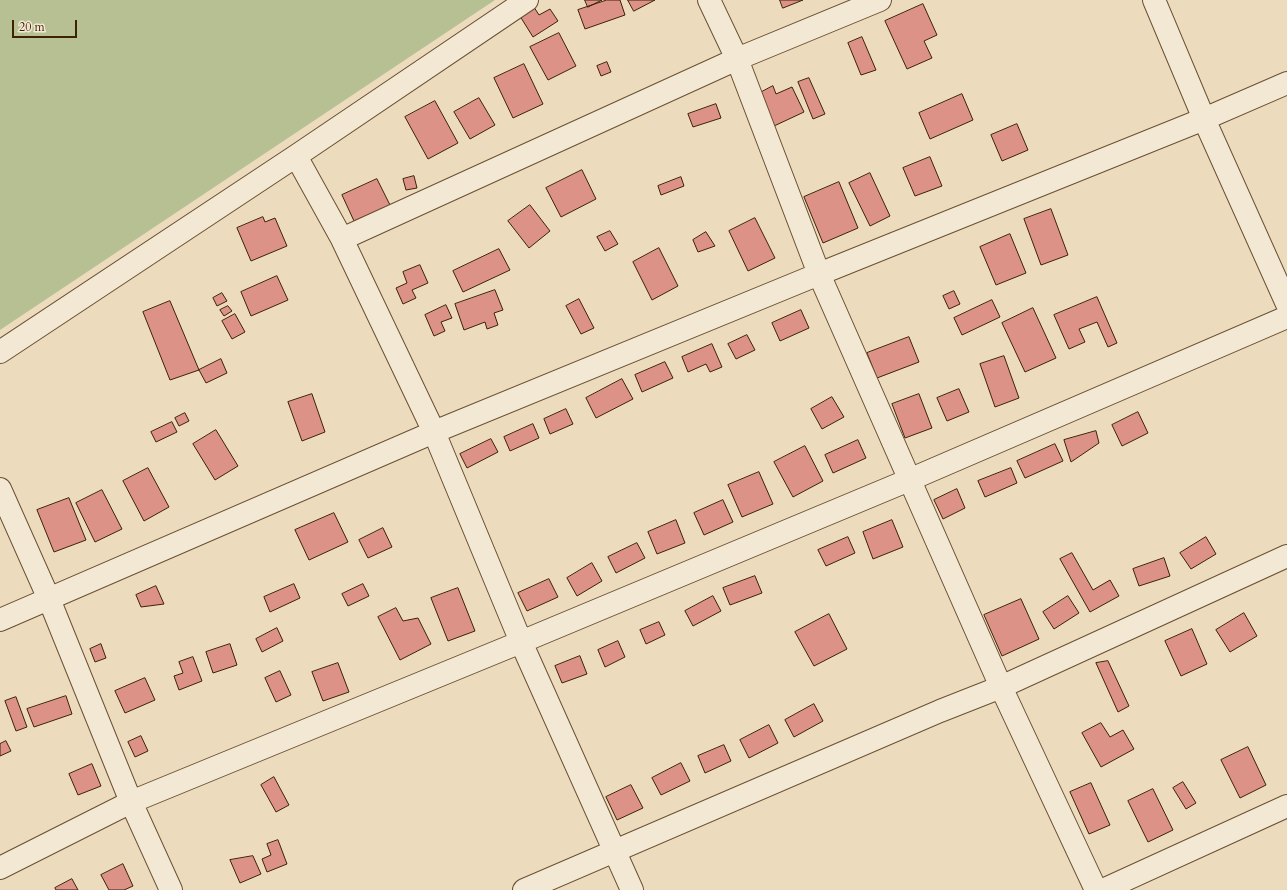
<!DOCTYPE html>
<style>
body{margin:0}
#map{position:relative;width:1287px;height:890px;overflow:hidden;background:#ecdcbd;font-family:Cardo,serif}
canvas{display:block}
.scale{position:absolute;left:12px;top:20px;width:65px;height:18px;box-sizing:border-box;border:2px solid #3d2203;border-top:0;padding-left:5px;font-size:12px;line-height:14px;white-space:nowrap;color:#3d2203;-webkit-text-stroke:3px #f3e8d4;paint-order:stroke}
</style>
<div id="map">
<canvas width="1287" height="890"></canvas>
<div class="scale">20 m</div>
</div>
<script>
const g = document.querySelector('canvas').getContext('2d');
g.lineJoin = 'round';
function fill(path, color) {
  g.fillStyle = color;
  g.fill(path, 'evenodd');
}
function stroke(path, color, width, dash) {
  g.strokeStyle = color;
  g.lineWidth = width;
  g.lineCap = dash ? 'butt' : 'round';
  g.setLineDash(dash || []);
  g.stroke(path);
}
fill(new Path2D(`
 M0,0H495L0,330Z`), '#b7c092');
const building = new Path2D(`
 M585,0H602L588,7Z
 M607,0H620L625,15L585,29L578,10Z
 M628,0H655L634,11Z
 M780,0H803L783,8Z
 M532,4L539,15L550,9L558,21L533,37L518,13Z
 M923,4L937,35L924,41L932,58L907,69L885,21Z
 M559,33L576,66L548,80L530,47Z
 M862,37L876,70L861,75L848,43Z
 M607,62L611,72L601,76L597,66Z
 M524,64L543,104L513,118L494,78Z
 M809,78L825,114L813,119L798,82Z
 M773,86L776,94L792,87L804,112L774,126L758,94Z
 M962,94L973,120L930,139L919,113Z
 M479,98L495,125L470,139L454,112Z
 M435,101L458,143L428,159L405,117Z
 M716,104L721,118L693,127L688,114Z
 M1017,124L1028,150L1002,161L991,135Z
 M930,157L942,186L915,196L903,168Z
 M582,170L596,199L561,217L546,188Z
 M870,173L890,216L870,226L849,183Z
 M414,176L417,188L406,190L403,179Z
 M681,177L684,186L661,195L658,186Z
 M377,179L390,205L354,221L342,195Z
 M839,182L858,228L823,243L804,197Z
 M530,205L550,231L529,248L508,221Z
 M1051,209L1068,255L1041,265L1024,219Z
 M263,217L265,222L275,218L287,246L251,261L237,228Z
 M755,218L775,258L748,271L729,231Z
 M610,231L618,244L605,251L597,237Z
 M706,232L715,246L698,252L693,240Z
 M1010,234L1026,273L996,285L980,247Z
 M659,248L678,286L652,300L633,262Z
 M499,249L510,270L463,292L453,271Z
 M420,265L428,283L412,290L416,298L403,304L396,288L407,283L403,272Z
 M277,276L288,300L251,316L241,292Z
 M495,290L503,310L494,313L498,325L487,329L485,322L464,330L455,304Z
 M954,291L960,304L949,309L943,296Z
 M222,293L227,301L217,306L213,298Z
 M1097,297L1117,343L1108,347L1097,322L1079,329L1085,342L1069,349L1054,315Z
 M579,299L594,328L581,334L566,306Z
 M992,300L1000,317L962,335L954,318Z
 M170,301L199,370L170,380L143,312Z
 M446,305L452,318L441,322L445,331L434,336L425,315Z
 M228,306L232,311L224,316L220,310Z
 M1033,308L1056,358L1025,372L1002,323Z
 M801,310L809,328L780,341L772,323Z
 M235,314L245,332L232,339L222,321Z
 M747,335L755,350L736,359L728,344Z
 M909,337L919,362L877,378L867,353Z
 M712,344L722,367L710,372L706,364L688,372L682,357Z
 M1004,356L1019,398L995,407L980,364Z
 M221,359L227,373L206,383L199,370Z
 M665,362L673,378L642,392L635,375Z
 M622,379L633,399L596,418L586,398Z
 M959,389L969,412L947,421L937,398Z
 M312,394L325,432L302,441L288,402Z
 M919,394L932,428L905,438L892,404Z
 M832,397L844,417L822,429L811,409Z
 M566,409L573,424L550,434L544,419Z
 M1138,412L1148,433L1122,446L1112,425Z
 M185,413L189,421L179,426L175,418Z
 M172,422L177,432L156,442L151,432Z
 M533,424L539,438L510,451L504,437Z
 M216,430L238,466L215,480L193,444Z
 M1096,431L1099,443L1071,462L1064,440Z
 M491,439L498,452L467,468L460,454Z
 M858,440L866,458L833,473L825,455Z
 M1055,444L1063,461L1025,478L1017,461Z
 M805,446L823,481L793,497L774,462Z
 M148,468L169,507L144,521L123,481Z
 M1011,468L1017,483L985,497L978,481Z
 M759,472L773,504L742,517L728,485Z
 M957,489L965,508L943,519L934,500Z
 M102,490L122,529L95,542L76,503Z
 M69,498L86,540L54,552L37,510Z
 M723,500L733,522L704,535L694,513Z
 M334,513L348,542L309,560L295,530Z
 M676,520L685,543L657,554L648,532Z
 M892,520L903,547L873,559L863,532Z
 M383,528L392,547L368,558L359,540Z
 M848,537L855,553L826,566L818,550Z
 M1206,537L1216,554L1191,569L1180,553Z
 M637,543L645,558L616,573L608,557Z
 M1072,553L1093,590L1110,580L1119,596L1090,612L1060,559Z
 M1164,558L1170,576L1139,586L1133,569Z
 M592,563L602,581L577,596L567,578Z
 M755,576L762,593L730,605L723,588Z
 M549,579L558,597L527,611L518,593Z
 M294,584L300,598L270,612L264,597Z
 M363,584L369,596L348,606L342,594Z
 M156,586L164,604L141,607L136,595Z
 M458,588L475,631L448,641L431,598Z
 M713,596L721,611L693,626L685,611Z
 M1068,596L1079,613L1054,629L1043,612Z
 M1021,599L1039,639L1002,656L984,615Z
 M396,608L403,621L418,618L431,644L400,660L378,617Z
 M1244,613L1257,636L1230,652L1216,630Z
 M829,614L847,649L814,666L795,632Z
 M659,622L665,635L646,644L640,630Z
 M277,628L283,641L262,652L256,639Z
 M1192,629L1207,664L1181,676L1165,641Z
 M618,641L625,657L605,667L598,650Z
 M101,644L106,658L95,662L90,649Z
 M230,644L237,665L213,673L206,652Z
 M580,656L587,674L562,683L555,666Z
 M193,657L202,681L179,690L174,676L183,673L179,662Z
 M1108,661L1129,706L1118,712L1096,663Z
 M338,663L349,692L323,701L312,672Z
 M280,671L291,695L276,702L265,678Z
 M145,678L155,700L125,713L115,691Z
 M66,696L72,714L34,727L27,709Z
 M16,697L27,727L16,731L5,701Z
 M814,704L823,721L794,737L785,720Z
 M1101,723L1110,737L1123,730L1134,749L1101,767L1082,733Z
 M769,725L778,743L749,758L740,740Z
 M141,736L148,751L135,757L128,742Z
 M6,741L11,751L0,756V744Z
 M724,745L731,761L705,773L698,756Z
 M1248,747L1266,785L1240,798L1221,760Z
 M681,763L690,781L661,795L652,778Z
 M92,764L101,786L78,795L69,774Z
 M274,777L289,805L276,812L261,785Z
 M1183,782L1196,803L1186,809L1173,788Z
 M1091,783L1110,825L1089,834L1070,792Z
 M631,785L643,808L617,820L606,797Z
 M1153,789L1173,830L1148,842L1128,801Z
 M278,840L287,864L267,872L262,859L271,855L267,844Z
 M253,856L261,874L240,883L230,860Z
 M123,864L133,886L124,890H109L101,875Z
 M72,879L78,890H56L55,888Z`);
fill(building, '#dc9287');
stroke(building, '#3d2203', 1);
const minor = new Path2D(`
 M709,0L737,59L819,274L1204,119L1287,83
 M1154,0L1204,119L1287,304
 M296,156L342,239L434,432L521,642L632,890
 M342,239L737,59L880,0
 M0,352L296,156L527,0
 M0,489L49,599L131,802L171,890
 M0,620L434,432L819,274L1001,687L1096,890
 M0,868L131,802L521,642L909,480L1287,317
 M524,890L940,711L1001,687L1287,556
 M1103,890L1287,806`);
stroke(minor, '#695032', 24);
stroke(minor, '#f3e8d4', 22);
</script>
